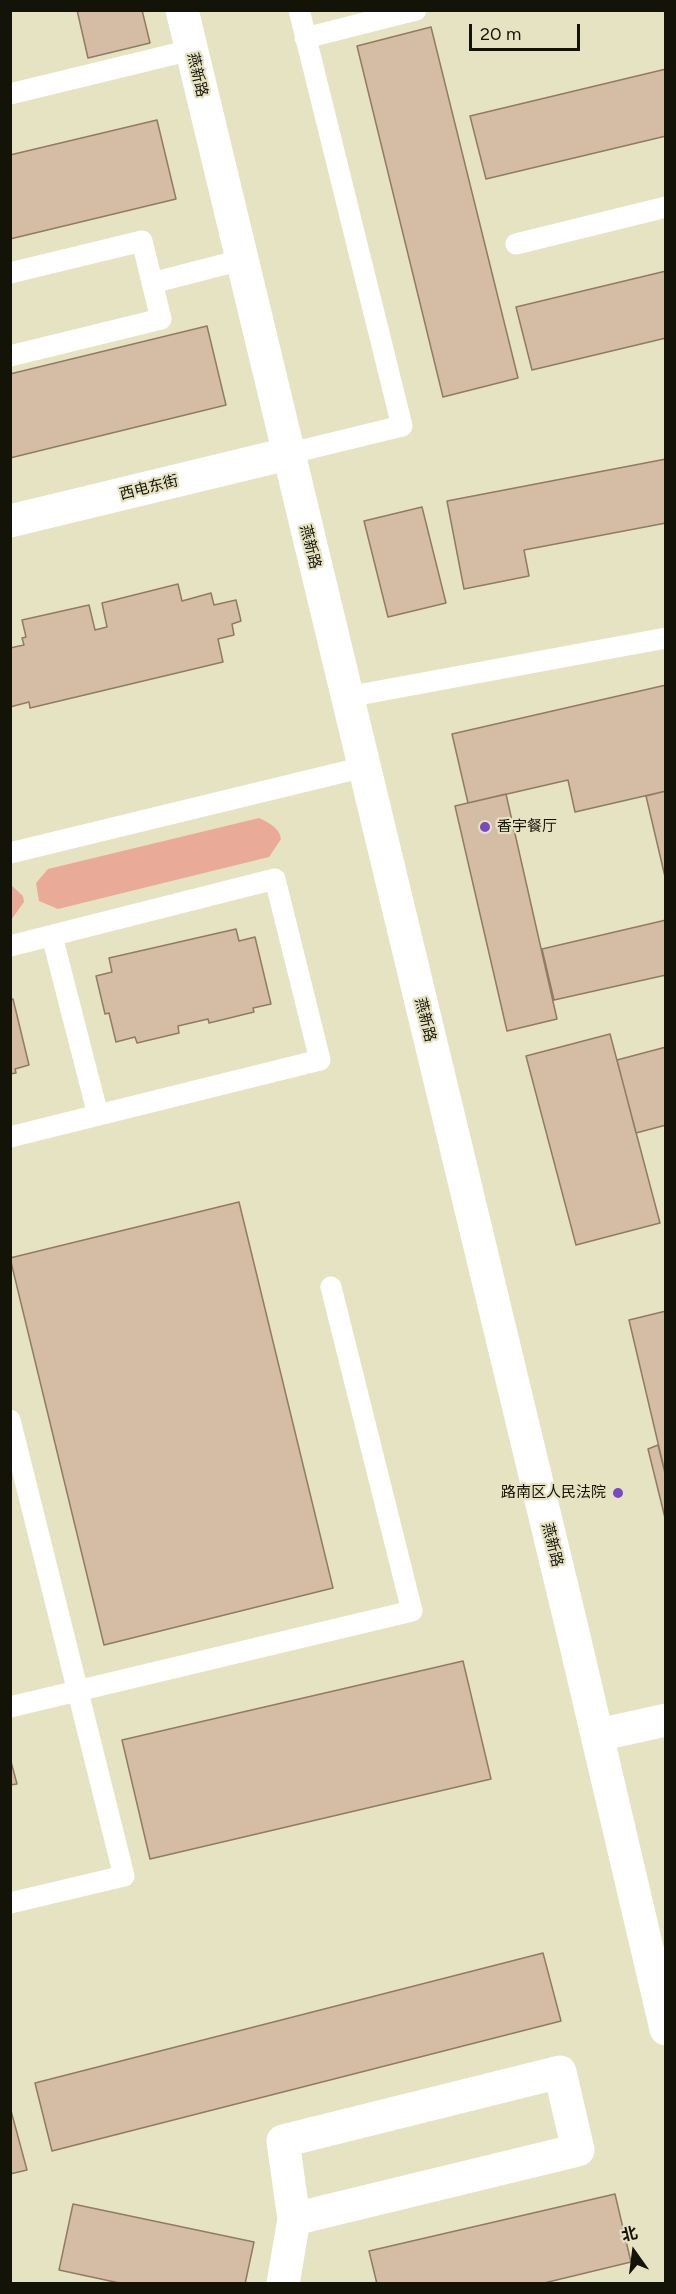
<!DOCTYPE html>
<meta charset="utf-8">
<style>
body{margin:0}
#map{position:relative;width:676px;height:2294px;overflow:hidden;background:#e6e3c2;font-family:Figtree,"Noto Sans SC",sans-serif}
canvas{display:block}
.frame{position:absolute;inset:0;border:12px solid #141308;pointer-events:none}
.north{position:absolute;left:604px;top:2222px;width:60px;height:60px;-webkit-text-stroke:4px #e6e3c2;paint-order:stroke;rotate:346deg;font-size:16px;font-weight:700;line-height:24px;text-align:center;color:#141308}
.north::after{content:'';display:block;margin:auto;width:21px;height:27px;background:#141308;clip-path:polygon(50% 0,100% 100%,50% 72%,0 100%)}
.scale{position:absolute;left:469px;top:24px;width:111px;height:27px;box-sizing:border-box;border:3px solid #141308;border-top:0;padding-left:8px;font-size:18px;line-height:21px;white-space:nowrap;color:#141308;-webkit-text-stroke:4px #e6e3c2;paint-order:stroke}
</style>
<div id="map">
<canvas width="676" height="2294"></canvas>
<div class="frame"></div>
<div class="north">北</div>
<div class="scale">20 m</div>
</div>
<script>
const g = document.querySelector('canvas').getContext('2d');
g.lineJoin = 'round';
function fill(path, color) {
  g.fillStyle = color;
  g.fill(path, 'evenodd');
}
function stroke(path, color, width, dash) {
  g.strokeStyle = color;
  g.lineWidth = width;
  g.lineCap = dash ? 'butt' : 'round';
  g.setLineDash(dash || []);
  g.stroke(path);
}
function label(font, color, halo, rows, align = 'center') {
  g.font = font + ' Figtree,"Noto Sans SC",sans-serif';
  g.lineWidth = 4.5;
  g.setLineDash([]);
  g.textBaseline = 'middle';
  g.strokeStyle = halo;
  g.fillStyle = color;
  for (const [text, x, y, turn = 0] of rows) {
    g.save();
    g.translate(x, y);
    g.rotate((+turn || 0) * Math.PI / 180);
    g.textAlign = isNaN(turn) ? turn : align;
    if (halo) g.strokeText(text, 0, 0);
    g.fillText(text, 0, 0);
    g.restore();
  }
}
fill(new Path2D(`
 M259,818C269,823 279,827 281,839L269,857L58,909L39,901L36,883L48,869Z
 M11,885L23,896L24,902L11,920Z`), '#e9ab98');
const building = new Path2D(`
 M77,10H142L150,43L88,58Z
 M431,27L518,378L443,397L357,46Z
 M666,69V136L486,179L470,116Z
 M157,120L176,199L10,239V155Z
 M666,271V338L532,370L516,307Z
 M207,326L226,405L10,458V374Z
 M666,459V523L524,550L529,576L464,589L447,501Z
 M422,507L446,603L388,617L364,521Z
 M178,584L182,601L211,593L214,605L236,600L241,621L232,624L234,635L218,639L223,662L30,708L29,702L10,707V648L24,645L22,638L26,637L22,620L89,605L95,630L107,627L102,603Z
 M666,685V791L575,812L568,780L468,803L452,734Z
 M666,791V881L646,796Z
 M506,794L557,1019L507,1031L455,806Z
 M666,920V975L554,1000L542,949Z
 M236,929L239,941L255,937L271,1004L253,1008L254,1012L209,1023L208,1019L178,1026L179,1033L137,1043L135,1037L116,1042L109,1013L105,1014L96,976L112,972L109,958Z
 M13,999L29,1065L15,1069L16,1073L10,1074V1000Z
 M610,1034L660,1223L576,1245L526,1056Z
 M666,1047V1125L636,1133L617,1060Z
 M239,1202L333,1588L104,1645L10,1258Z
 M666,1311V1477L629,1320Z
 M658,1445L666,1477V1522L648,1449Z
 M463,1661L491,1779L150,1859L122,1740Z
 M10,1758L17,1784L10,1785Z
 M543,1953L561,2021L52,2151L35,2083Z
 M10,2107L27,2170L10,2174Z
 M615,2194L631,2262L540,2284H377L369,2251Z
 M73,2204L254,2242L245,2284H124L59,2270Z`);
fill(building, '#d4bda4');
stroke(building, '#907b63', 1.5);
stroke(new Path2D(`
 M305,38L416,10
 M10,94L191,50
 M516,244L666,207
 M10,273L142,241L161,319L10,356
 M152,283L241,260
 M287,454L402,426L299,10
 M347,697L666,638
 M10,853L364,767
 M52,936L98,1115
 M10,946L275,879L320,1060L10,1137
 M10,1420L124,1876L10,1903
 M10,1707L412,1611L331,1287`), '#fff', 21);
stroke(new Path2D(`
 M10,521L287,454
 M598,1735L666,1720
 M283,2284L294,2219L283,2141L560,2072L578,2150L294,2219`), '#fff', 33);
stroke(new Path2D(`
 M182,10C343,684 510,1355 666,2029`), '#fff', 33);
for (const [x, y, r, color] of [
 [485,827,6,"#7a48c0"],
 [618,1493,6,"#7a48c0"]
]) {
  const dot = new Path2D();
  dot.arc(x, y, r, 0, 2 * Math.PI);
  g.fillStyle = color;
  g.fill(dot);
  stroke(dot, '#e6e3c2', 2);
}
label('15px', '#141308', '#e6e3c2', [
 ["燕新路",197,75,77],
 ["西电东街",149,488,-14],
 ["燕新路",310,547,76],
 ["燕新路",425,1020,76],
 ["燕新路",552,1545,76]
]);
label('15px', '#141308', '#e6e3c2', [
 ["香宇餐厅",497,827],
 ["路南区人民法院",606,1493,"right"]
], 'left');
</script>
